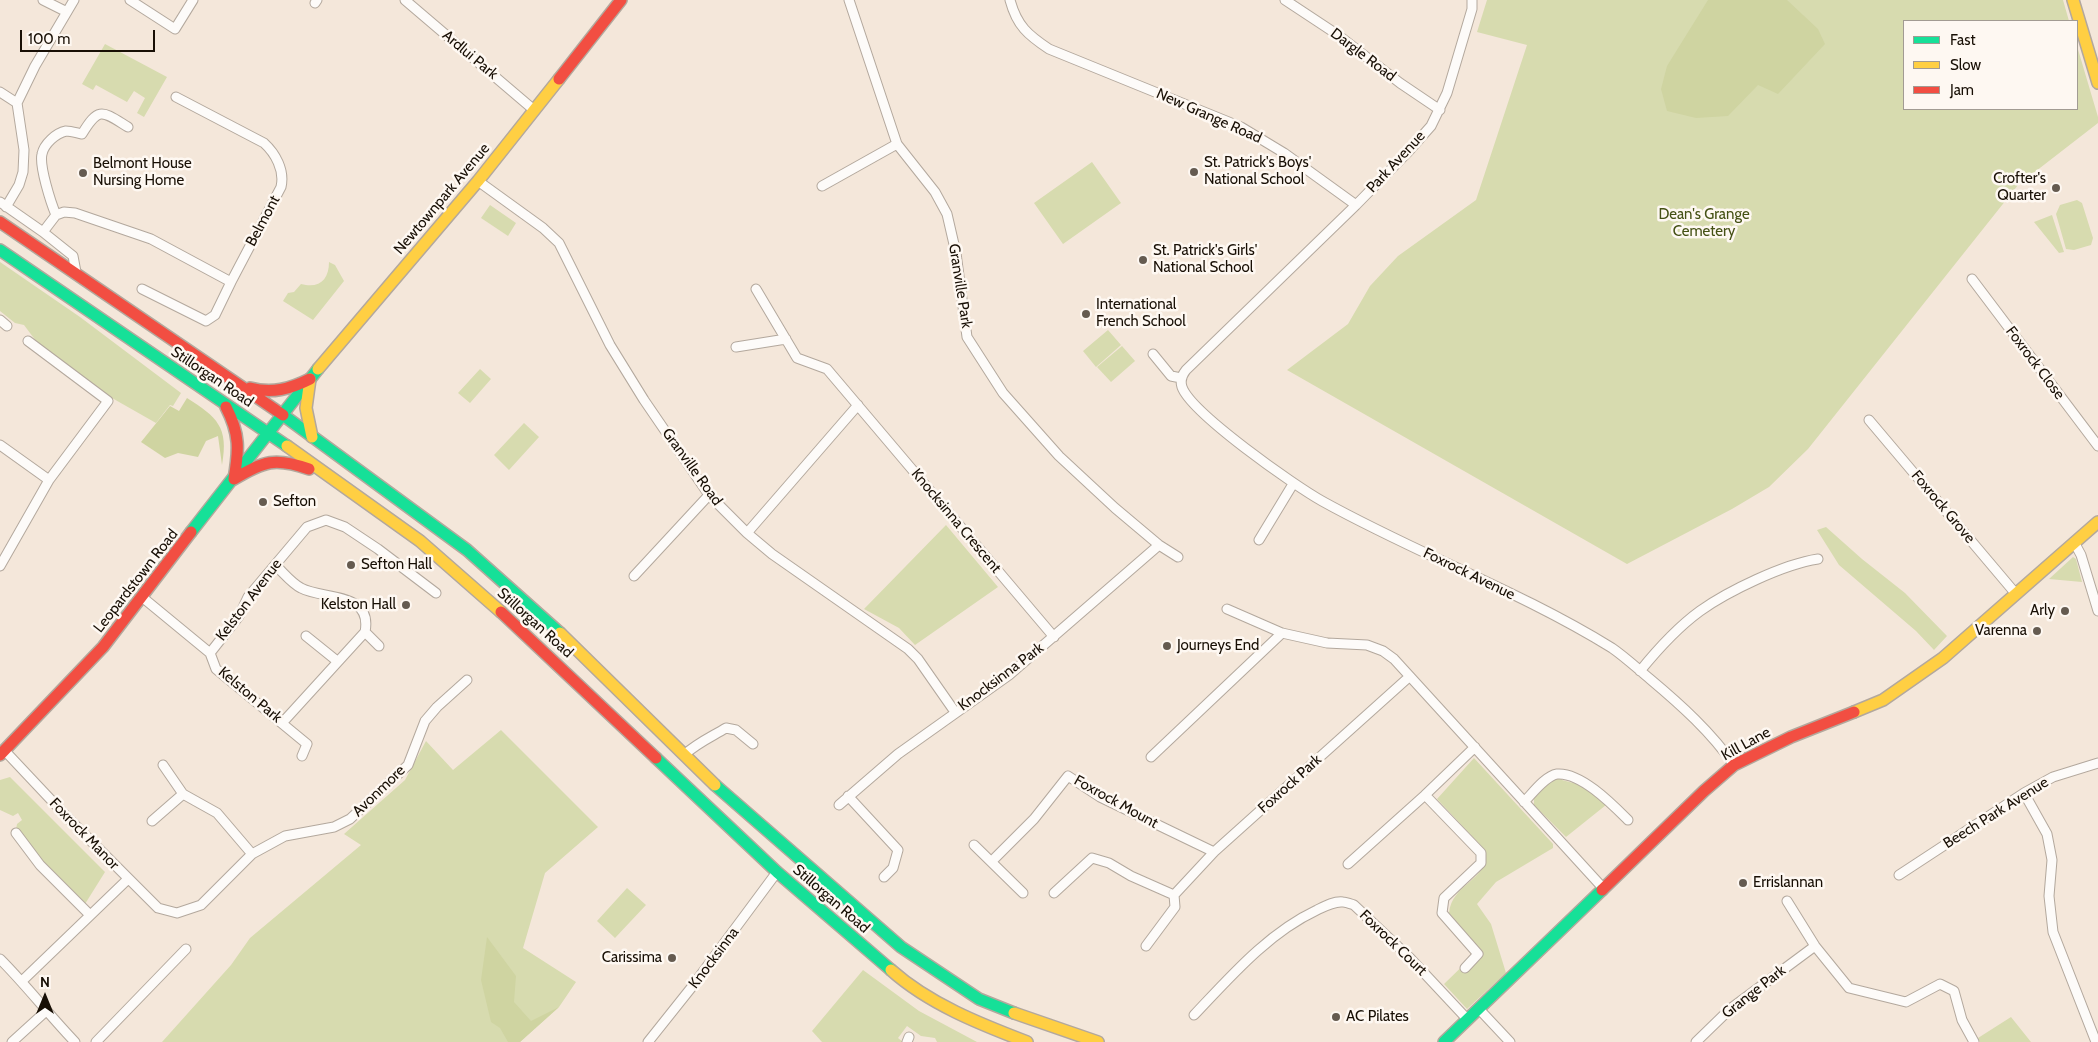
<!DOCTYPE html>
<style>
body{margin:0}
#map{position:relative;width:2098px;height:1042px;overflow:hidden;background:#f4e7da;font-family:Cabin,sans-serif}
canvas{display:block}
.legend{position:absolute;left:1903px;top:20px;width:175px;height:90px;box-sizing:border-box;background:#fef8f2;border:1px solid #a29b93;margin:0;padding:6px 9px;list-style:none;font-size:15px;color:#180f05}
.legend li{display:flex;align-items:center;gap:10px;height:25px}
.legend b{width:25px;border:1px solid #a29b93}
.north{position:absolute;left:20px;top:972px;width:50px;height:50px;-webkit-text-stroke:4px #fef8f2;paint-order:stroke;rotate:0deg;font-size:14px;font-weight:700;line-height:20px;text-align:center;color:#180f05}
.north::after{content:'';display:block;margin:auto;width:18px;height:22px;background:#180f05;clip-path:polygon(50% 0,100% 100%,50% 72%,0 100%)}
.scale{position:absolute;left:20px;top:30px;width:135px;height:22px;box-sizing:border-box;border:2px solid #180f05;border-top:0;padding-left:6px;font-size:15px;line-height:18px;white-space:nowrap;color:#180f05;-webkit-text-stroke:4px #fef8f2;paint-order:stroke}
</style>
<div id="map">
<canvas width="2098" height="1042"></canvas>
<ul class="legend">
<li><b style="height:6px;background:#16e098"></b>Fast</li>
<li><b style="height:6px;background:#ffcf43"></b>Slow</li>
<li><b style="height:6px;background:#f24e42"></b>Jam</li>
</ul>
<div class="north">N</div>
<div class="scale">100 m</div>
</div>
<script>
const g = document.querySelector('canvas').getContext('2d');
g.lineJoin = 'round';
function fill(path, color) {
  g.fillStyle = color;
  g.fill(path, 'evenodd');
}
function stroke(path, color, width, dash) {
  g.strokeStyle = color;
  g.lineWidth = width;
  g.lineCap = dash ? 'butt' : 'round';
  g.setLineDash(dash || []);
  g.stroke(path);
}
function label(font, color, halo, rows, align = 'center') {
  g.font = font + ' Cabin,sans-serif';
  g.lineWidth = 5;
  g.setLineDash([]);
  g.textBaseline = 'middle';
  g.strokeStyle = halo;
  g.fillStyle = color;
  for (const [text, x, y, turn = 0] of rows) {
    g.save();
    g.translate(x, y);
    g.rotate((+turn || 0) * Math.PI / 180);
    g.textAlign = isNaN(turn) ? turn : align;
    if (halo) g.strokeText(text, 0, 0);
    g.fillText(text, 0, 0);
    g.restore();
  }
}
fill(new Path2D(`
 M1487,0H2063L2069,21H1904V109H2077V46L2098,117V123L2018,185L1808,449L1769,487L1732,509L1627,564L1287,370L1348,324L1370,286L1398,256L1476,200L1527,45L1477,32Z
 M105,44L167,77L144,117L137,113L145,98L134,91L127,102L96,85L93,90L82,84Z
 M1092,162L1121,203L1063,244L1034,203Z
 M2077,200L2082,203L2093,238L2091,245L2074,250L2066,249L2056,214L2060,205Z
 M490,205L516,223L508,236L481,218Z
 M2052,215L2064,252L2059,253L2034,222Z
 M0,262L80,317L181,393L173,406L170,405L156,423L112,398L66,366L36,341L24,325L15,323L0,311Z
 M329,262L335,265L344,281L313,320L283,301L288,293L294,292L301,284C319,289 329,280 329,262Z
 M1108,330L1121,345L1096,367L1083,351Z
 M1122,346L1135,361L1111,382L1097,367Z
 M480,369L491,379L470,403L458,393Z
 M524,423L539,437L509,470L494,455Z
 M946,525L998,587L915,645L899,628L864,609Z
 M1826,527L1862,559L1905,593L1947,636L1934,650L1916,631L1839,565L1817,530Z
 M2073,557L2076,559L2082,582L2049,579Z
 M501,730L598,827L545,873L523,948L576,982L559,1007L520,1042H162L231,965L250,938L361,845L344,834L405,780L426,741L453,770Z
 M1474,758L1553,844V848L1496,882L1477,904L1491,924L1506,973L1467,1009L1444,984L1480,949L1449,913C1452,883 1488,881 1486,851L1437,799Z
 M10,777L105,872L85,904L49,869L16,830L17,824L22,820L18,813L13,816L0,810V780Z
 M1562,778V780L1588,787L1606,805L1566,837L1534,805V797L1552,779Z
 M627,888L646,905L615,938L597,921Z
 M863,970L919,1011L977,1042H937L935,1038L921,1036L907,1026L898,1038L903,1042H822L812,1031Z
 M2011,1017L2031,1042H1980L1978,1038Z`), '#d7dbaf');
fill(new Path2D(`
 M1708,0H1787L1818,29L1825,44L1778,94L1758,85L1728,116L1696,118L1667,111L1661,89L1667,66Z
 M187,398C217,417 229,427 222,465L218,436L206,441L198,457L178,453L165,458L141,442L170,406L179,411Z
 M487,937L516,976L514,1002L531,1021L559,1007L520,1042H508L500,1028L491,1022L481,980Z`), '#cfd4a1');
const street = new Path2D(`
 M43,0L67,12
 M130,0L175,29L193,0
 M405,0L534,110
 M849,0L897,144L935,192L947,214L956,253L967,337L1003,393L1059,456L1115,508L1159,545L1178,557
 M1010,0C1017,26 1028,35 1049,49L1241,127L1284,153L1356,205
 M1285,0L1338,35L1400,83L1440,110
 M1472,0V9L1447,93L1431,126L1407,153L1356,205L1186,370C1182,375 1180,381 1182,387C1191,413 1295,486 1322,501C1417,554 1520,591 1612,648C1625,657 1638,669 1650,679C1681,705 1711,732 1734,765
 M315,3L317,0
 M0,92L17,103
 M478,181L543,228L559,243L610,345L644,400L709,495L747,533L772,554L908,649L918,659L955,712
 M822,186L897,144
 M0,202L43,232L73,256L76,272
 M6,207L19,185L23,172L24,150L17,103L35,66L74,0
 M56,215L64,212L75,213L151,239L231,282L281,187C285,170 275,153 264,143L176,97
 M43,232L56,215C51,203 39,166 42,154C44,144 56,133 66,131C71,131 77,133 82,134C99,106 102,111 128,127
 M1972,279L2098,446
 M142,289L206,321L215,315L231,282
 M756,289L797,358L827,369L1054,637
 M0,320L7,326
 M736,347L786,339
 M1153,354L1171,376L1181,378
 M1869,420L2016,594
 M0,445L49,480
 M747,533L858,405
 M1259,540L1293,484
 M2074,542L2081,555L2098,611
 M275,565C283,572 291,583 301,588C323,600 373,591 365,632L283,722
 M0,566L49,480L108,401L28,341
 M634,576L709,495
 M142,597L210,653L216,669L307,744L302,756
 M1227,609L1282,633L1327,643L1367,645L1383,651L1394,659L1603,888
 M365,632L379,646
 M306,636L337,661
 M210,653L239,616L248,597L307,527L326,520L345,527L378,549L436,593
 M1640,671C1657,650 1678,627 1700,611C1728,591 1784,564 1818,559
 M5,751L69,819L158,908L177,913L201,905L252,854L285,836L334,827L350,819L408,765L425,721L437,707L467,680
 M684,755C697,743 711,737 726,728L736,730L753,744
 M1151,757L1282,633
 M163,765L183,794L217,813L252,854
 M2024,793L2047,834L2052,860L2049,896L2053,932L2096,1042
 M1425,795L1481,853V863L1444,898L1442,913L1478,954L1465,968
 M848,796L898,850L893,868L884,877
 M1524,802C1532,794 1545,776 1557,774C1581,772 1613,805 1628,820
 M839,805L898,754L1009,675L1159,545
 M152,821L183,794
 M16,833L40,865L90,915
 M974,845L1023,893
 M992,861L1034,819L1068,776L1100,797L1214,852
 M1348,864L1425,795L1475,747
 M1899,875L2024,793L2053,777L2098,763
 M1054,893L1092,858L1109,863L1131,876L1174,895
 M1787,901L1815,946L1849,988L1906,1002L1940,984L1954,991L1962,1020L1974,1042
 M1146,946L1175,907L1174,895L1214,852L1409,677
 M0,959C27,986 49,1015 75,1042
 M22,981L128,879
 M1479,1009L1510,1042
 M1194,1015C1231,976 1268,933 1317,910C1325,906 1334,901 1343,902C1346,902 1351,904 1354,905L1410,958L1468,1020
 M12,1042L45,1012
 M96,1042L186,949
 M648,1042L691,988L777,872
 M907,1042L909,1037
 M1696,1042L1730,1009L1815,946`);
const fast = new Path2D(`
 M0,250L287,446
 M283,415L467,550L560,633
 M191,532L318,369
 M656,758L777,872L891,970
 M715,785L901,947L979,999L1014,1013
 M1444,1042L1602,890`);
const slow = new Path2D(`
 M2073,0L2098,83
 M318,369L478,181L559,79
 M310,379L306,408L312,437
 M287,446L420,541L501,612
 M560,633L715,785
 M1854,712L1883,700L1943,658L2098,522
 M891,970C929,1004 980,1024 1027,1042
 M1014,1013L1098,1042`);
const jam = new Path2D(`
 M559,79L621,0
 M0,222L283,415
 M250,388C272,394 290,389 310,379
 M226,407C240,434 239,450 234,479
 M234,479C264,461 275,457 309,469
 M501,612L656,758
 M0,755L103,647L191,532
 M1602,890L1704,791L1734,765L1791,737L1854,712`);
stroke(street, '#b3a89d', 11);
stroke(fast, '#b3a89d', 14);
stroke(slow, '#b3a89d', 14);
stroke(jam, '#b3a89d', 14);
stroke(street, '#fdfbf9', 9);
stroke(fast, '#16e098', 11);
stroke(slow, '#ffcf43', 11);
stroke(jam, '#f24e42', 11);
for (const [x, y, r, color] of [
 [1194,172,5,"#655b50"],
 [83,173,5,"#655b50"],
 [2056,188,5,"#655b50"],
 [1143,260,5,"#655b50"],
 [1086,314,5,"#655b50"],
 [263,502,5,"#655b50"],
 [351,565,5,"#655b50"],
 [406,605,5,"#655b50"],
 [2065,611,5,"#655b50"],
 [2037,631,5,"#655b50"],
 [1167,646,5,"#655b50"],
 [1743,883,5,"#655b50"],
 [672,958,5,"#655b50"],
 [1336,1017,5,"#655b50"]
]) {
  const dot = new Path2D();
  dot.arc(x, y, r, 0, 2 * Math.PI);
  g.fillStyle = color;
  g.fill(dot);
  stroke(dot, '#fef8f2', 2);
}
label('15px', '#180f05', '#fef8f2', [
 ["Ardlui Park",470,55,40],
 ["Dargle Road",1363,55,37],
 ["New Grange Road",1209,116,24],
 ["Park Avenue",1396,162,-47],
 ["Newtownpark Avenue",442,199,-50],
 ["Belmont",263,221,-62],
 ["Granville Park",960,286,81],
 ["Foxrock Close",2035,363,53],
 ["Stillorgan Road",212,377,34],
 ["Granville Road",692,467,54],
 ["Foxrock Grove",1943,507,50],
 ["Knocksinna Crescent",956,521,50],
 ["Foxrock Avenue",1469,574,26],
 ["Leopardstown Road",136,581,-52],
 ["Kelston Avenue",249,600,-53],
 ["Stillorgan Road",535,623,42],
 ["Knocksinna Park",1001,677,-37],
 ["Kelston Park",250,695,40],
 ["Kill Lane",1746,744,-29],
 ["Foxrock Park",1290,784,-42],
 ["Avonmore",379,791,-44],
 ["Foxrock Mount",1116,802,29],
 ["Beech Park Avenue",1996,813,-32],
 ["Foxrock Manor",84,834,46],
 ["Stillorgan Road",831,899,41],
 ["Foxrock Court",1393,943,44],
 ["Knocksinna",714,958,-53],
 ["Grange Park",1754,992,-38]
]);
label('15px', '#180f05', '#fef8f2', [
 ["St. Patrick's Boys'",1204,163],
 ["National School",1204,180],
 ["Belmont House",93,164],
 ["Nursing Home",93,181],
 ["Crofter's",2046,179,"right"],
 ["Quarter",2046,196,"right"],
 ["St. Patrick's Girls'",1153,251],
 ["National School",1153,268],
 ["International",1096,305],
 ["French School",1096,322],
 ["Sefton",273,502],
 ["Sefton Hall",361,565],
 ["Kelston Hall",396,605,"right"],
 ["Arly",2055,611,"right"],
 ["Varenna",2027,631,"right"],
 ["Journeys End",1177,646],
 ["Errislannan",1753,883],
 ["Carissima",662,958,"right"],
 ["AC Pilates",1346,1017]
], 'left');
label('15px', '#455115', '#fef8f2', [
 ["Dean's Grange",1704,215],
 ["Cemetery",1704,232]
]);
</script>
